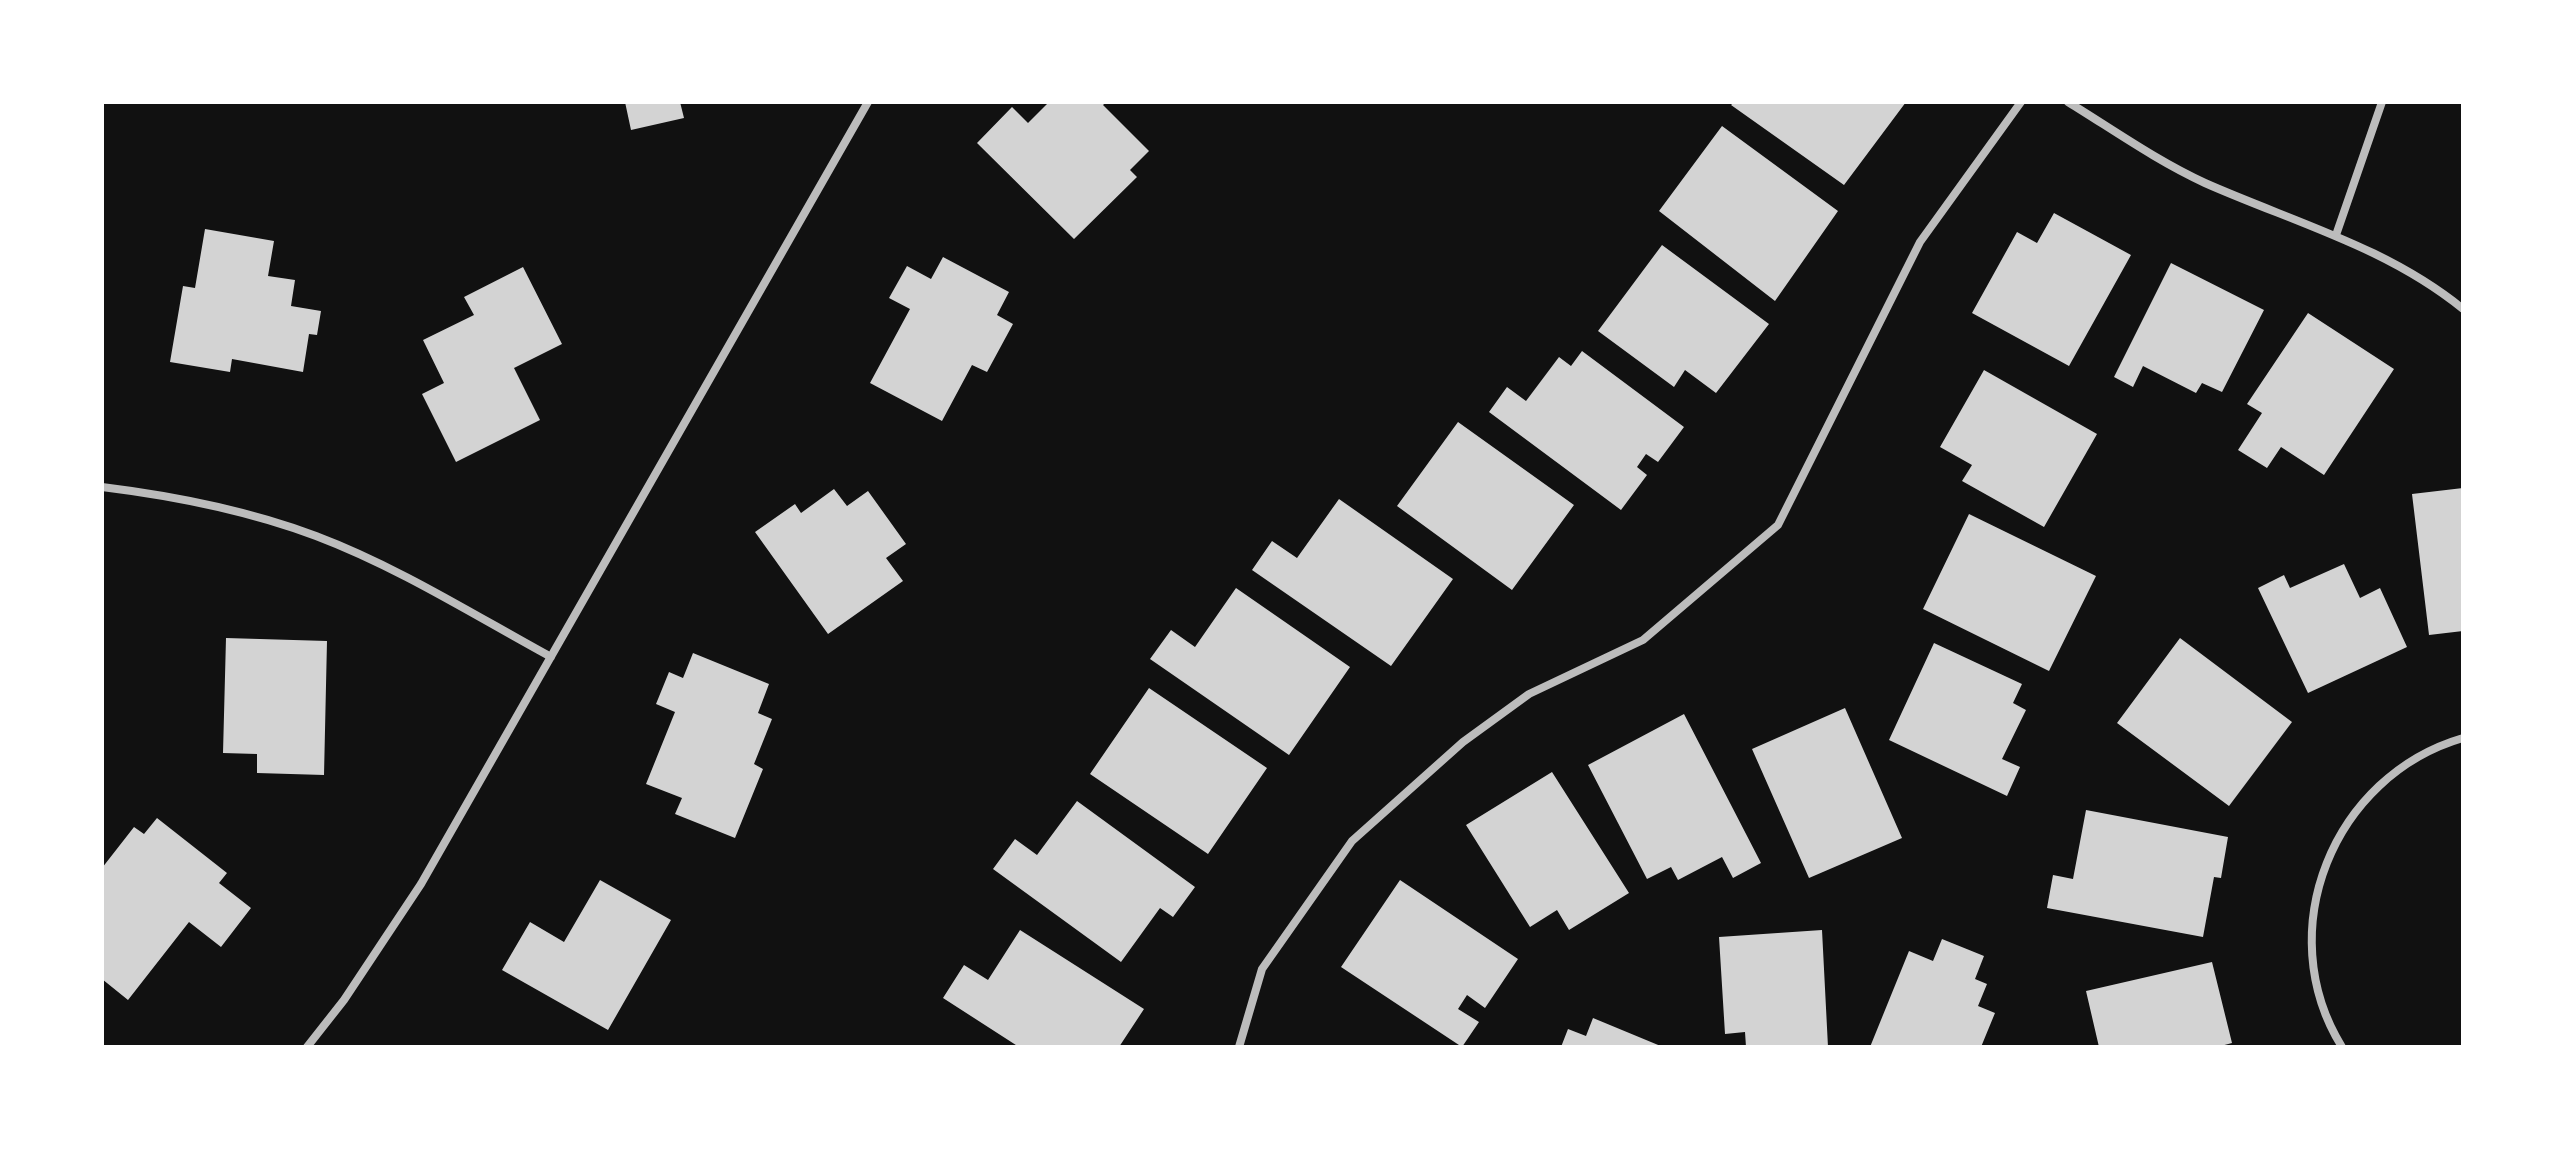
<!DOCTYPE html>
<style>
body{margin:0}
#map{position:relative;width:2565px;height:1149px;overflow:hidden;background:#111;font-family:"Playfair Display",serif}
canvas{display:block}
.frame{position:absolute;inset:0;border:104px solid #fff;pointer-events:none}
</style>
<div id="map">
<canvas width="2565" height="1149"></canvas>
<div class="frame"></div>
</div>
<script>
const g = document.querySelector('canvas').getContext('2d');
g.lineJoin = 'round';
function fill(path, color) {
  g.fillStyle = color;
  g.fill(path, 'evenodd');
}
function stroke(path, color, width, dash) {
  g.strokeStyle = color;
  g.lineWidth = width;
  g.lineCap = dash ? 'butt' : 'round';
  g.setLineDash(dash || []);
  g.stroke(path);
}
fill(new Path2D(`
 M625,102H680L684,118L631,130Z
 M1049,102H1106L1103,105L1149,151L1130,170L1137,177L1074,239L977,143L1012,107L1028,123Z
 M1734,102H1906L1844,185L1731,105Z
 M1722,126L1838,211L1775,301L1659,211Z
 M2054,213L2131,255L2069,366L1972,313L2017,232L2037,243Z
 M205,229L274,241L268,276L295,280L291,306L321,311L317,335L309,334L303,372L232,359L230,372L170,362L183,286L195,288Z
 M1662,245L1769,324L1716,393L1685,370L1674,387L1598,331Z
 M943,257L1009,292L997,315L1013,324L987,372L972,365L942,421L870,383L910,309L889,298L907,266L931,279Z
 M2171,263L2264,310L2222,392L2202,383L2196,393L2143,366L2133,387L2114,377Z
 M523,267L562,344L514,368L540,420L456,462L422,394L444,383L423,340L474,315L464,297Z
 M2308,313L2394,369L2324,475L2281,447L2267,468L2238,450L2262,413L2247,404Z
 M1582,351L1684,427L1658,462L1646,454L1637,467L1647,475L1621,510L1489,412L1507,387L1526,401L1559,357L1571,366Z
 M1984,370L2097,434L2044,527L1962,481L1972,465L1940,447Z
 M1458,422L1574,505L1512,590L1397,506Z
 M2463,488V631L2429,635L2412,494Z
 M834,489L847,506L868,491L906,544L886,558L903,581L828,634L755,532L795,504L801,513Z
 M1339,499L1453,579L1391,666L1252,570L1272,541L1297,558Z
 M1969,514L2096,576L2049,671L1923,609Z
 M2344,564L2360,598L2380,588L2407,647L2308,693L2258,588L2284,575L2290,588Z
 M1236,588L1350,667L1289,755L1150,659L1171,630L1195,647Z
 M226,638L327,641L324,775L257,773V754L223,753Z
 M2180,638L2292,722L2229,806L2117,723Z
 M1934,643L2022,684L2013,703L2026,710L2002,759L2020,767L2007,796L1889,740Z
 M693,653L769,684L758,713L772,719L754,764L763,769L735,838L675,814L682,798L646,784L675,712L656,704L669,672L683,678Z
 M1149,688L1267,768L1208,854L1090,774Z
 M1845,708L1902,838L1809,878L1752,749Z
 M1684,714L1761,863L1733,878L1722,857L1678,880L1671,867L1647,879L1588,765Z
 M1552,772L1629,893L1569,930L1557,910L1530,927L1466,825Z
 M1077,801L1195,887L1173,917L1160,908L1121,962L993,869L1015,839L1037,855Z
 M2086,810L2228,837L2221,878L2214,877L2203,937L2047,908L2053,875L2073,879Z
 M157,818L227,873L219,883L251,908L221,947L189,922L128,1000L102,979V868L134,827L144,834Z
 M600,880L671,920L608,1030L502,970L530,922L564,942Z
 M1400,880L1518,959L1485,1008L1467,995L1458,1009L1479,1022L1462,1047L1341,967Z
 M1020,930L1144,1009L1119,1047H1019L943,998L964,965L988,980Z
 M1822,930L1828,1047H1746L1745,1032L1725,1034L1719,937Z
 M1942,939L1984,956L1975,979L1987,984L1978,1006L1995,1013L1981,1047H1870L1909,951L1933,961Z
 M2212,962L2232,1043L2217,1047H2099L2086,991Z
 M1593,1018L1663,1047H1561L1568,1029L1586,1036Z`), '#d3d3d3');
stroke(new Path2D(`
 M2068,102C2112,129 2157,161 2205,183C2293,222 2387,247 2463,309
 M2336,235L2382,102
 M102,487C175,496 247,510 316,536C398,567 474,615 551,657
 M307,1047L344,1000L421,884L868,102
 M1239,1047L1262,969L1352,841L1463,742L1529,694L1643,640L1778,525L1920,242L2021,102
 M2342,1047C2270,931 2333,776 2463,738`), '#bcbcbc', 8);
</script>
